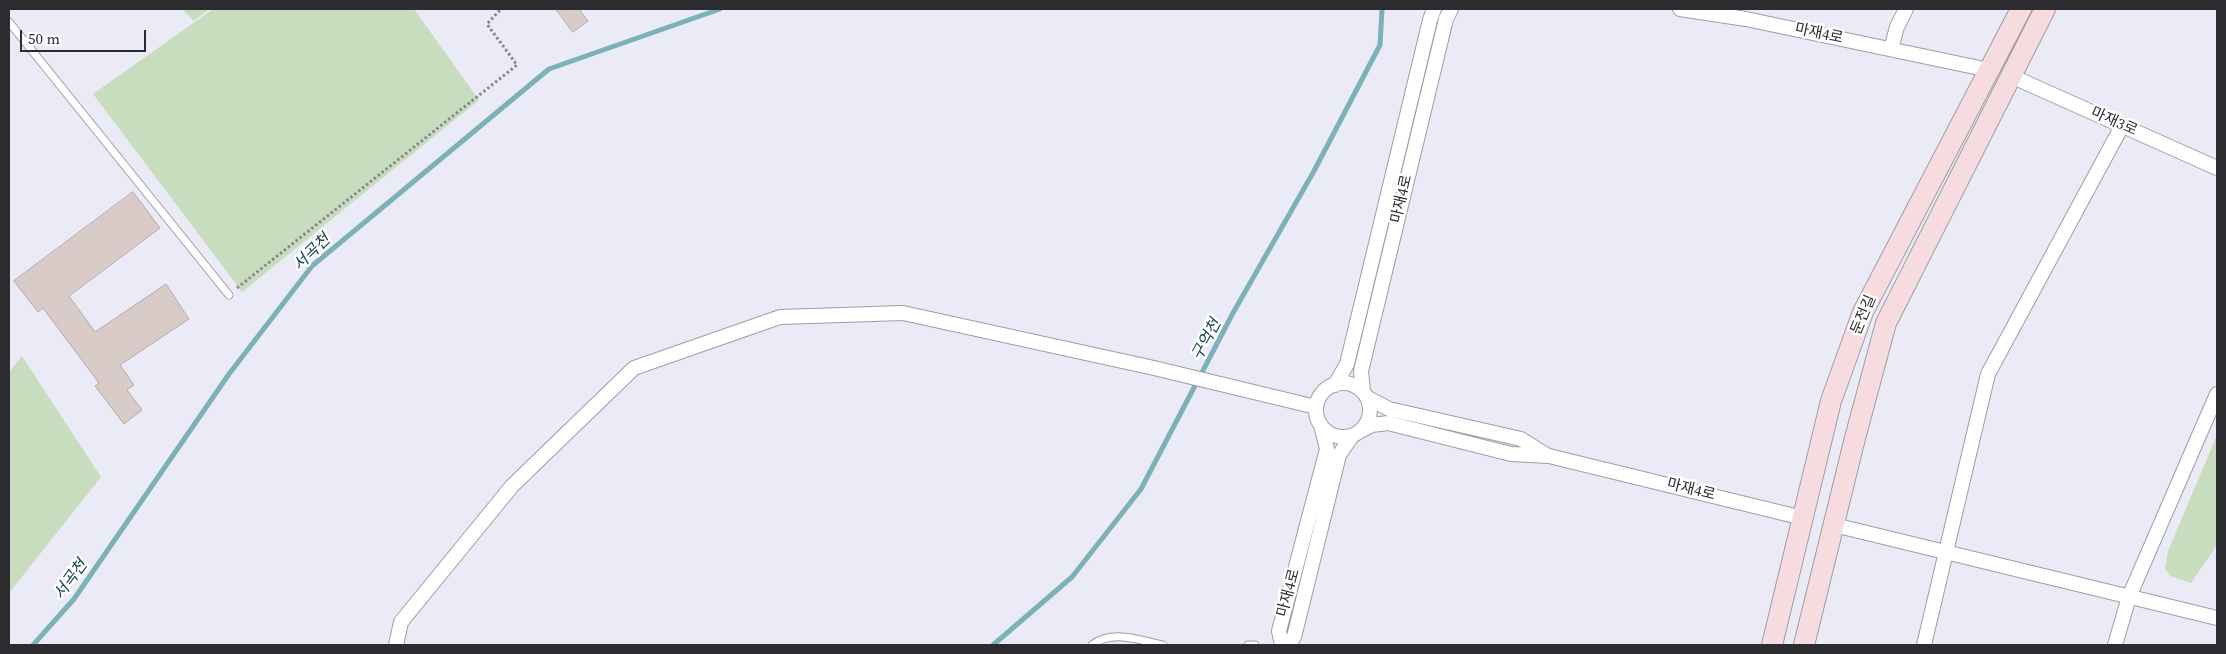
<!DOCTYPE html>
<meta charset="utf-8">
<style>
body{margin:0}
#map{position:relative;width:2226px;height:654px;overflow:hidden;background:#ebebf7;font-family:"Source Serif 4",serif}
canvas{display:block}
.frame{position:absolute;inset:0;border:10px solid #2b2b30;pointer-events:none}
.scale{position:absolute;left:20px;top:30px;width:126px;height:22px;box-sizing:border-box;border:2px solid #2b2b30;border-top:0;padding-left:6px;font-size:15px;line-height:18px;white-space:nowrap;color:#2b2b30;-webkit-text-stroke:4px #fff;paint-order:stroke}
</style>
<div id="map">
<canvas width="2226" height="654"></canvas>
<div class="frame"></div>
<div class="scale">50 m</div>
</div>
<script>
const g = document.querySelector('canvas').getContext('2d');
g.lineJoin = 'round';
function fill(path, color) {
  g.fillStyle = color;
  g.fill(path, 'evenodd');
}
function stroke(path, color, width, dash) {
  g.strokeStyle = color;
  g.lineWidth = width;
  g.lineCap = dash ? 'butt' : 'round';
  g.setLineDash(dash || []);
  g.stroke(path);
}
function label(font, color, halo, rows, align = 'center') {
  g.font = font + ' "Source Serif 4","Noto Sans KR",serif';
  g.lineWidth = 5;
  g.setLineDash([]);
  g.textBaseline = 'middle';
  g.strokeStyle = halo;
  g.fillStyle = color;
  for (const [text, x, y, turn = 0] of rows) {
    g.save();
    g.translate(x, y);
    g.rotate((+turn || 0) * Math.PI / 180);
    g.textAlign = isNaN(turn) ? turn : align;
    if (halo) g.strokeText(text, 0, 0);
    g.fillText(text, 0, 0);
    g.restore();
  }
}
fill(new Path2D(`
 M182,9H209L194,21Z
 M213,9H414L479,100L242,292L93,94Z
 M22,356L101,477L9,593V372Z
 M2217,435V545L2191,583L2170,576L2165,568L2168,551Z`), '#c7ddbe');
stroke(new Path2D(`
 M33,645L74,599L229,374L312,266L549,69L720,9
 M993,645L1072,577L1141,489L1233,313L1314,171L1380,45L1382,9`), '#7cb1b7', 5);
const building = new Path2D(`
 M556,9H579L588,21L573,32Z
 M133,192L160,228L69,296L95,332L166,284L189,319L120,365L134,385L127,390L142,410L124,424L95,386L99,383L43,308L38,312L14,281Z`);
fill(building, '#d9ccc8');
stroke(building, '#b6a9a5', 1);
const lane = new Path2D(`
 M9,22L229,295
 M1092,645C1112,629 1139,640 1163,645
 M1248,645H1255`);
const street = new Path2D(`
 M1680,9L1746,19L1989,70
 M1891,49L1897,27L1906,9
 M2011,76L2217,168
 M1316 410a27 27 0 1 1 54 0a27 27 0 1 1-54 0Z
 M1335,385L1347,364L1430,20L1434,9
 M1363,391L1361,371L1446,19L1451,9
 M1368,398L1389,409L1521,439L1546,455
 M1360,431L1372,425L1388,423L1511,454L1549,456L1803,518
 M1834,525L2217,618
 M396,645L401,622L512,486L634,368L780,317L903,313L1154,368L1316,407
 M1282,645L1279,631L1327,449L1321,425
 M1288,645L1294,637L1339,455L1352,436
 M1924,645L1988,374L2122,126
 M2115,645L2129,597L2217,394`);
const secondary = new Path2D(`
 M1772,645L1831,401L1863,312L2021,9
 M1804,645L1855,438L1886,323L2045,9`);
stroke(lane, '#9e9da9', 9);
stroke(street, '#9e9da9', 16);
stroke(secondary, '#9e9da9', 22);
stroke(new Path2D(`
 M237,288L517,65L487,24L501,9`), '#87878f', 3, [2.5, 2.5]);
stroke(lane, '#fff', 7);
stroke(street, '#fff', 14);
stroke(secondary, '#f6dcde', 20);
label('15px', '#2b2b30', '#fff', [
 ["마재4로",1819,34,12],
 ["마재3로",2114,122,24],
 ["마재4로",1402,199,-77],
 ["둔전길",1864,315,-67],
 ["마재4로",1691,490,14],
 ["마재4로",1289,593,-75]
]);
label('italic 16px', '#124449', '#fff', [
 ["서곡천",312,253,-44],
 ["구억천",1207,340,-62],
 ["서곡천",71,580,-54]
]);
</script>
